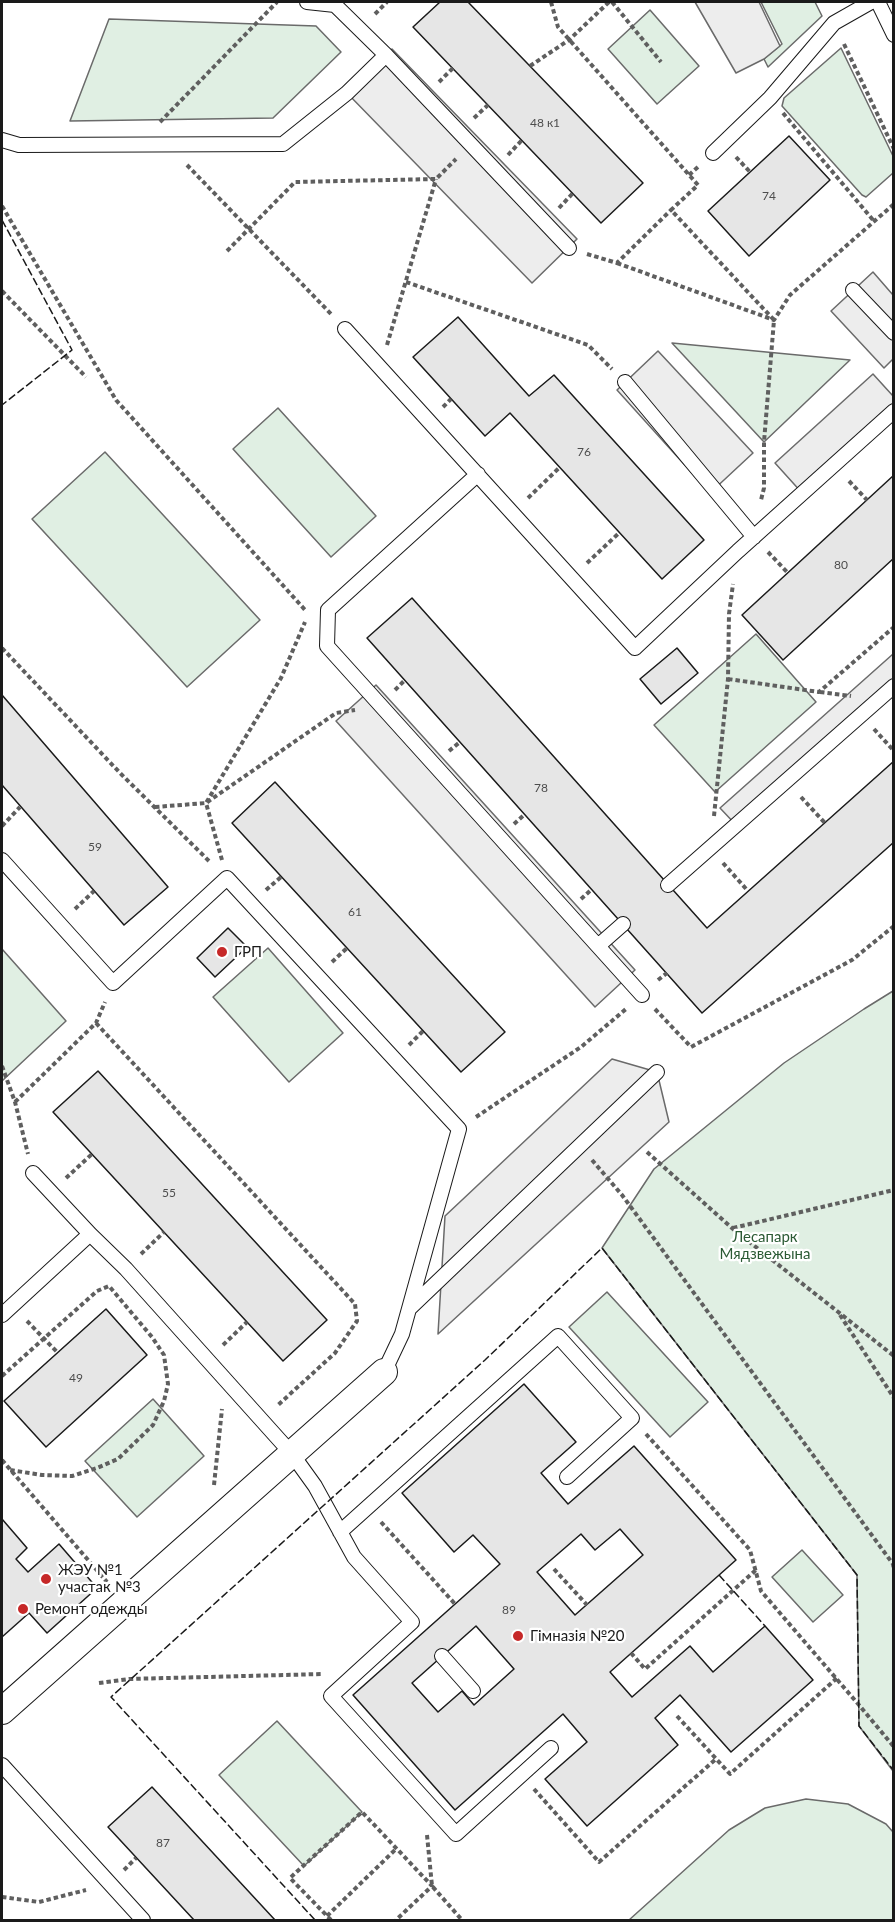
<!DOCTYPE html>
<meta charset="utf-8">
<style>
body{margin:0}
#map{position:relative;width:895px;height:1922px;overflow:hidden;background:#fff;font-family:Lato,sans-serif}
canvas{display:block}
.frame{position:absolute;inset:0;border:3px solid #1a1a1a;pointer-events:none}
</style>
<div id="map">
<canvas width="895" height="1922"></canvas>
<div class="frame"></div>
</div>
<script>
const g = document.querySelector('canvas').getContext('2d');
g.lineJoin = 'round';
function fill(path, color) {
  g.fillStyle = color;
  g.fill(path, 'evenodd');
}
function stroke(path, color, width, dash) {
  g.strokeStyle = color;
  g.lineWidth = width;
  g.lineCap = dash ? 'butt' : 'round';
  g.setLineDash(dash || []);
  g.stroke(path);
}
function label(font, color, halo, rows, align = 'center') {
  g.font = font + ' Lato,sans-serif';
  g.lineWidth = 4.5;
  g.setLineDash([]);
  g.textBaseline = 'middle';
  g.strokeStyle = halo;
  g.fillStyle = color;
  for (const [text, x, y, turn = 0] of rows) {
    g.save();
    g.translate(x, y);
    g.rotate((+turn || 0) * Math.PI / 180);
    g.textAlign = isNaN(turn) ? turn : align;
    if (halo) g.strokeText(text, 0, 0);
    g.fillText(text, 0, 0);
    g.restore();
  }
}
const green = new Path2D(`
 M761,2H815L822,16L768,67L764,59L782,44Z
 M650,10L699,66L657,104L608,49Z
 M109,19L316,26L341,52L273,118L70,121Z
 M841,48L893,156V173L866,197L862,195L782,106L784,98Z
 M672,343L850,360L764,442Z
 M278,408L376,516L331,557L233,449Z
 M105,452L260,620L187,687L32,519Z
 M756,634L816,702L715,792L654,725Z
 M268,948L343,1033L289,1082L213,997Z
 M2,949L66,1021L2,1081Z
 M893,991V1771L859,1726L857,1575L602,1248L654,1169L784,1063L864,1009Z
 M607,1292L708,1402L670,1437L569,1327Z
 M153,1399L204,1456L137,1517L85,1461Z
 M802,1550L843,1595L813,1622L772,1577Z
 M277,1721L362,1812L304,1866L219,1775Z
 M806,1799L848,1804L886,1824L893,1832V1920H629L729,1830L765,1808Z`);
fill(green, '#e0efe3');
stroke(green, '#6a6a6a', 1.5);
const parking = new Path2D(`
 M695,2H759L780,46L764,59L736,73Z
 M392,49L577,239L532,283L347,93Z
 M873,272L893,295V359L884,368L831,311Z
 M658,351L753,453L710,493L617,390Z
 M873,374L893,396V411L803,494L775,463Z
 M893,654V686L736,825L720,808Z
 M376,685L635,970L595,1007L336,721Z
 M612,1059L657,1072L669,1122L438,1334L445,1216Z`);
fill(parking, '#ededed');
stroke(parking, '#6a6a6a', 1.5);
const building = new Path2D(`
 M440,2H468L643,183L601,223L413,27Z
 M789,136L830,180L749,256L708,211Z
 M458,317L529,396L554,375L704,540L662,579L510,413L485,436L413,357Z
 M894,475V558L783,660L742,615Z
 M412,598L707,928L894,761V842L702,1013L367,638Z
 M677,648L698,673L661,704L640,679Z
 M2,695L168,887L124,925L2,785Z
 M275,782L505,1032L461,1072L232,823Z
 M228,928L247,947L215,977L197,958Z
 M98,1071L327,1320L283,1361L53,1112Z
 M106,1309L147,1355L46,1447L4,1401Z
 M524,1384L576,1442L541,1473L568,1504L634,1446L736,1560L610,1672L632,1697L690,1646L713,1672L765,1626L813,1680L731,1752L680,1695L655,1718L678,1745L587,1826L545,1779L587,1742L563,1714L455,1810L353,1695L500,1564L473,1535L454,1552L402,1493ZM620,1529L643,1555L575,1615L537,1572L581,1534L595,1550ZM476,1626L514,1669L474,1705L462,1691L438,1712L412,1683Z
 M2,1519L27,1548L16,1559L28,1572L59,1544L97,1588L47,1633L29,1613L2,1637Z
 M152,1787L275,1920H194L108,1827Z`);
fill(building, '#e6e6e6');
stroke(building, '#1a1a1a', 1.5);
const lane = new Path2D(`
 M307,2L335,5L386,55L569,248
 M878,2L894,35
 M2,140L19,145L283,144L347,93L386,55
 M713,153L770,98L834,23L871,2
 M853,290L894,333
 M345,329L635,648L738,551L894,411
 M625,382L754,537
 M478,474L328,610L327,646L642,995
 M2,860L113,983L227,878L459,1129L402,1334L384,1372
 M668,885L894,686
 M598,946L623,924
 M33,1173L90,1234L126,1269L292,1454L315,1486L354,1557L412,1622L331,1696L456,1834L551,1748
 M410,1308L657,1072
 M2,1315L90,1234
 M340,1532L558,1336L632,1418L567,1477
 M442,1656L473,1691
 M2,1765L143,1920`);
const street = new Path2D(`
 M2,1711L384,1372`);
stroke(lane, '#1a1a1a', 16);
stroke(street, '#1a1a1a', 28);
stroke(new Path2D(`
 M551,2L558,27L698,185L671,210L774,320L764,442V488L761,500
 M612,2L661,62
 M375,14L387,2
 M844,44L894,149
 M530,66L569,40L609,2
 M439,82L453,68
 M783,113L873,220
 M474,118L488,105
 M160,122L277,2
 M508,155L522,140
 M736,157L750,172
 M187,165L332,315
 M689,175L699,166
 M2,206L116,400L306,611
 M559,208L573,193
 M227,251L295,182L436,179L456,159
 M587,254L617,263L671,210
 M617,263L774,320L790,295L894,204
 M406,282L588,345L612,369
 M2,291L86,377
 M387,345L436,179
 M443,407L451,399
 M849,481L867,500
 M528,498L560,467
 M768,552L788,573
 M587,563L619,533
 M2,648L121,774L211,863
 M728,679L819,692L894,627
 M395,690L405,680
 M820,692L851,696
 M874,729L894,751
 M449,751L460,742
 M801,797L825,823
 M155,807L206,803L336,713L355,710
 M714,816L728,679L729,614L733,584
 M514,824L525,814
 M2,826L20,807
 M222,860L206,803L281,678L305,622
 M723,863L748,891
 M266,890L281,877
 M581,899L592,889
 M75,909L94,891
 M332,962L347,948
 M658,980L667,973
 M655,1009L691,1047L852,960L894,926
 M96,1023L355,1304L357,1321L335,1353L278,1405
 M409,1045L423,1031
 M2,1066L15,1102L28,1154
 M15,1102L96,1023L105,1002
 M476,1117L581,1047L626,1009
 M647,1152L733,1229L894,1356
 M592,1160L622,1195L893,1564L894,1569
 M66,1178L92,1154
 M733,1228L894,1190
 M141,1254L164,1232
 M840,1315L894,1398
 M27,1321L58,1353
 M223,1345L247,1322
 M2,1376L97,1291L109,1286L152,1337L164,1355L168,1384L164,1401L153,1425L118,1459L97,1468L72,1476L42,1475L10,1470
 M646,1434L750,1550L761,1591L859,1705L894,1747
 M2,1460L107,1582
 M214,1485L222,1409
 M381,1522L455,1604
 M554,1569L587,1605
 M631,1653L645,1669L756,1570
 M99,1683L129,1679L323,1674
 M677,1716L730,1774L837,1678
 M534,1789L599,1862L716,1759
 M427,1835L432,1886L462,1920H461
 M124,1870L136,1858
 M2,1897L39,1902L86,1890
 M327,1916L396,1849
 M331,1920L290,1878L362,1812L432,1886L396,1920`), '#5f5f5f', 4, [4.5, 3]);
stroke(lane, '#fff', 14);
stroke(street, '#fff', 26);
stroke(new Path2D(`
 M2,220L72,350L2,405
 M719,1575L765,1626
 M315,1920L111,1697L485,1360L602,1248L857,1575L859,1726L894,1771`), '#1a1a1a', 1.5, [8, 3]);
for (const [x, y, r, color] of [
 [222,952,6,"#c62828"],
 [46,1579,6,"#c62828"],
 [23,1609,6,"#c62828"],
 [518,1636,6,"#c62828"]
]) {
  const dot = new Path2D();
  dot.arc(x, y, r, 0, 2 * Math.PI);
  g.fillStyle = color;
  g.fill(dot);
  stroke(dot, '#fff', 2);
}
label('12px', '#4d4d4d', null, [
 ["48 к1",545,123],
 ["74",769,196],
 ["76",584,452],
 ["80",841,565],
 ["78",541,788],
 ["59",95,847],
 ["61",355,912],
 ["55",169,1193],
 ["49",76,1378],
 ["89",509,1610],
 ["87",163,1843]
]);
label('15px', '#1a1a1a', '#fff', [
 ["ГРП",234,952],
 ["ЖЭУ №1",58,1570],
 ["участак №3",58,1587],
 ["Ремонт одежды",35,1609],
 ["Гімназія №20",530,1636]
], 'left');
label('15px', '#2b5a34', '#fff', [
 ["Лесапарк",765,1237],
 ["Мядзвежына",765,1254]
]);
</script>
